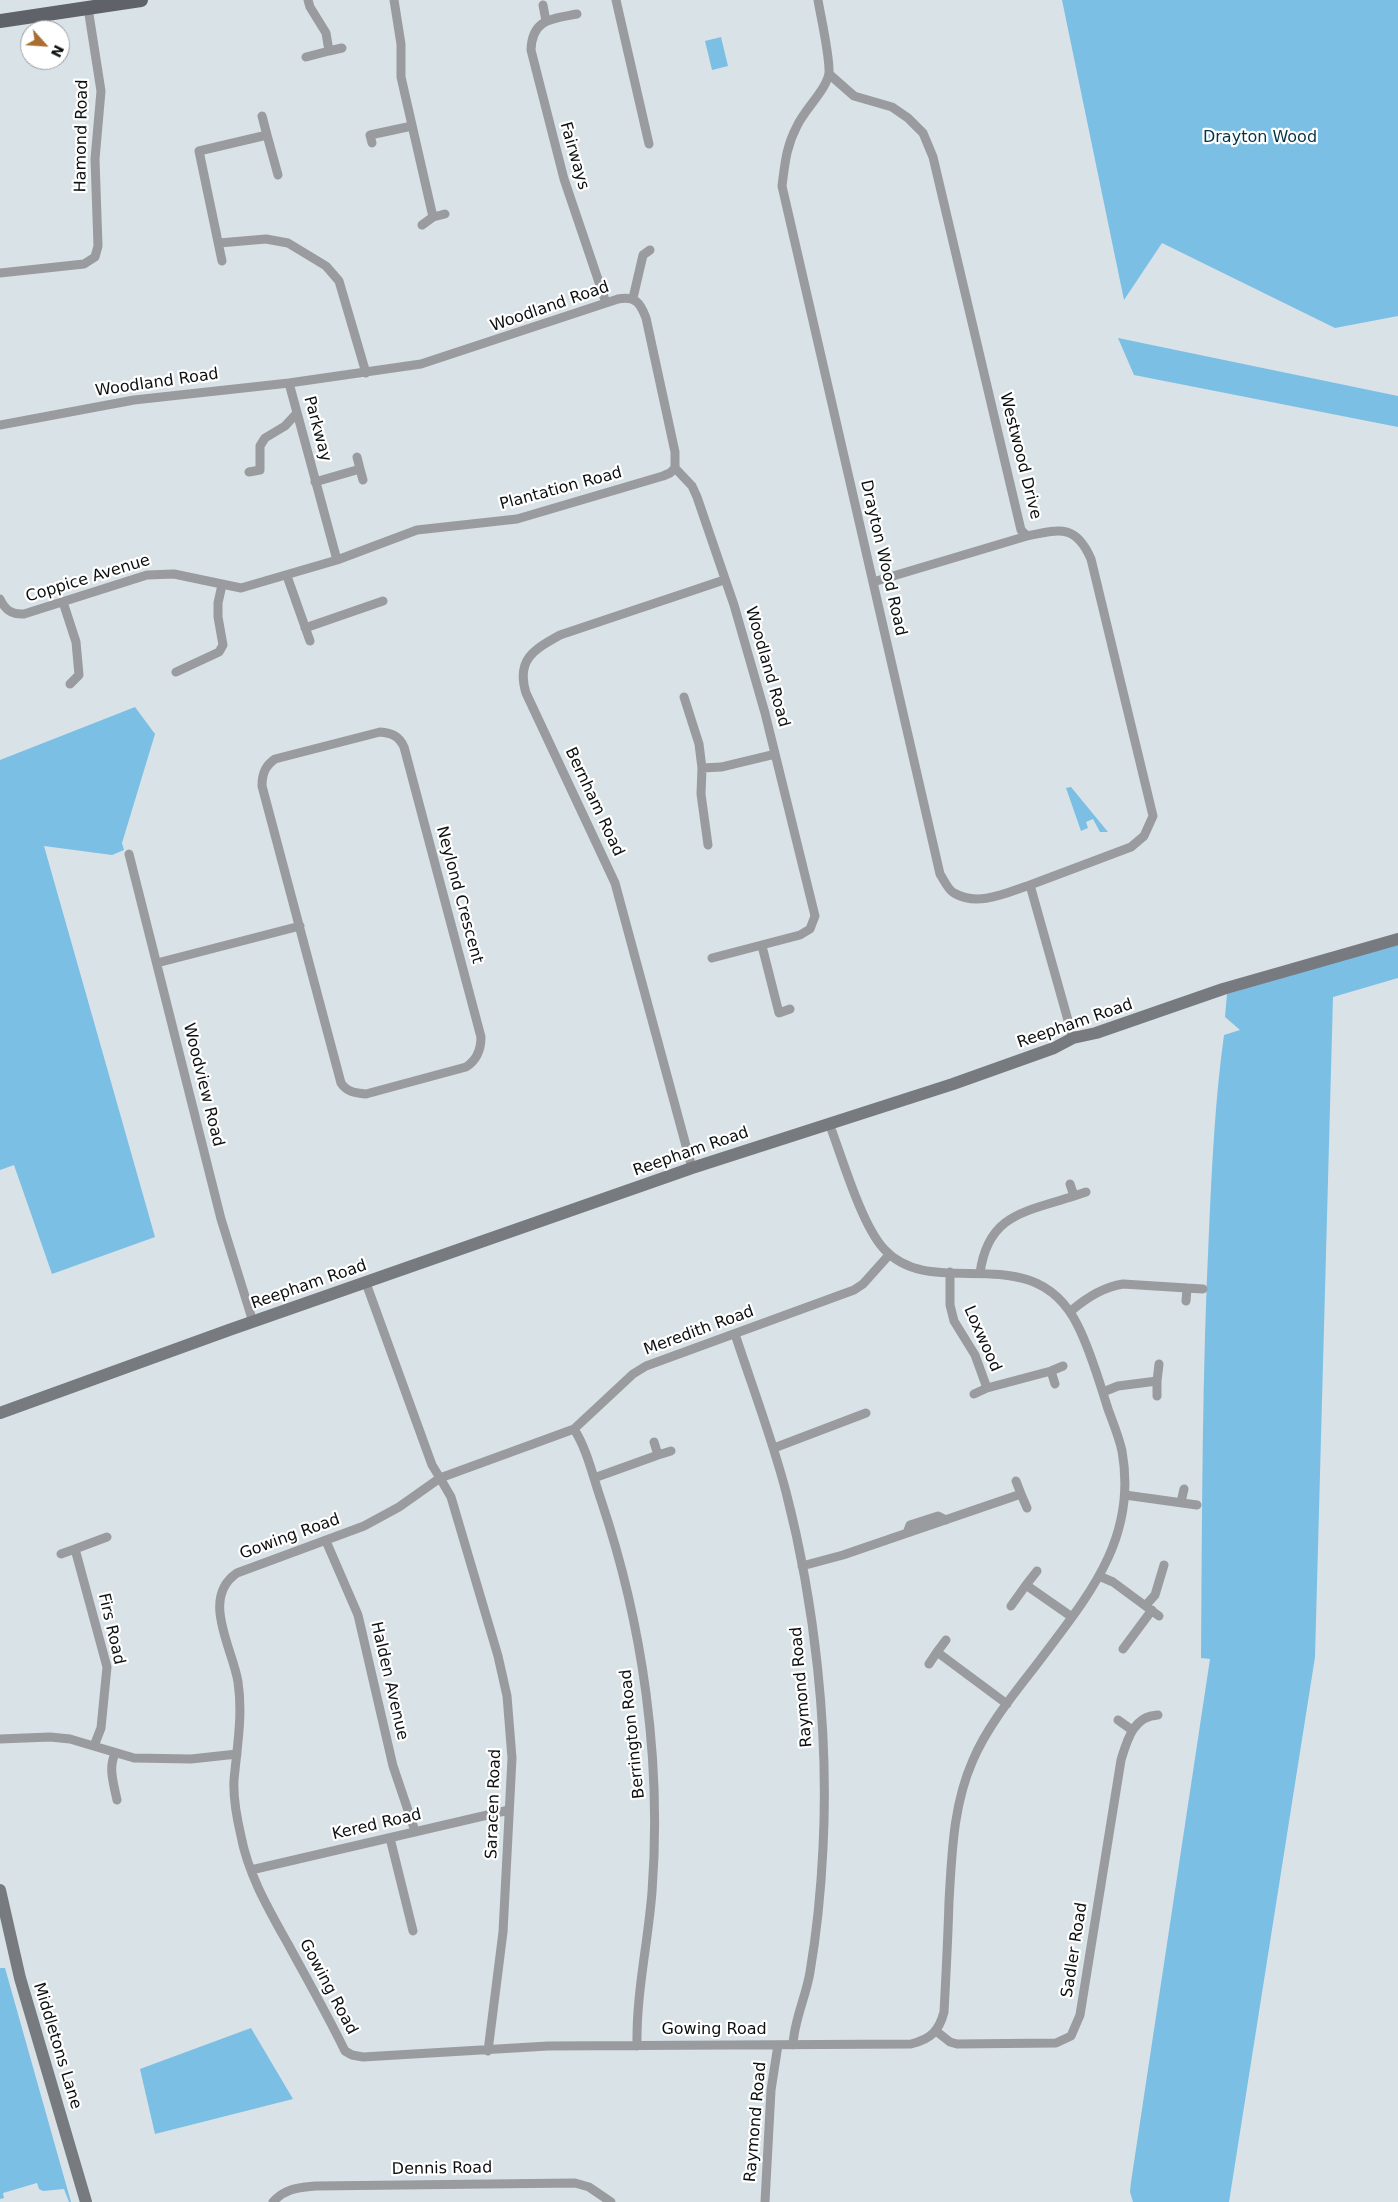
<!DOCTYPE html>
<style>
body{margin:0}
#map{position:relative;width:1398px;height:2202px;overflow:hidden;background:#d9e2e7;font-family:"DejaVu Sans",sans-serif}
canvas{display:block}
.north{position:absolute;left:20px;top:20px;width:50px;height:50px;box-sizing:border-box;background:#fff;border:1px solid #9e9fa0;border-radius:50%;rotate:116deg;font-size:14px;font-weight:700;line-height:20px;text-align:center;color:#0d1011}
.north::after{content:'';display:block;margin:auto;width:18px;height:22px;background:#aa6f30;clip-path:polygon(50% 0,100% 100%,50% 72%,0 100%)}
</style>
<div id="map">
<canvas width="1398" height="2202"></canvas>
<div class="north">N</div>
</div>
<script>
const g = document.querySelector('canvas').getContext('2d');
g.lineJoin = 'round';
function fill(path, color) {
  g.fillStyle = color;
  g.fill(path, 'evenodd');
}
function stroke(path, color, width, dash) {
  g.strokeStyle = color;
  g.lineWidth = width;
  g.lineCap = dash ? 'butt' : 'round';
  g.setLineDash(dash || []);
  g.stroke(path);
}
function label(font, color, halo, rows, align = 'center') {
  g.font = font + ' "DejaVu Sans",sans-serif';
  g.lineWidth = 4.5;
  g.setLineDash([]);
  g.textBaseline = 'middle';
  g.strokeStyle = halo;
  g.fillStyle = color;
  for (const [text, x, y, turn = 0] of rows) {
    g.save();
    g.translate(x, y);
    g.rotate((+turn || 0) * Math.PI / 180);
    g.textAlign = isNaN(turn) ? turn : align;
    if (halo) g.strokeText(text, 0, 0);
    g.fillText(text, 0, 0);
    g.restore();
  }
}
fill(new Path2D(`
 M1062,0H1398V316L1335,328L1162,243L1124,300Z
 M721,37L728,66L712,70L705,41Z
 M1118,338L1398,396V427L1134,375Z
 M135,707L155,734L122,843L124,850L112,855L44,846L155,1237L52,1274L14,1165L0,1170V760Z
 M1071,787L1108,832H1100L1093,819L1086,822L1088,828L1081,831L1066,788Z
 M1398,944V978L1333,997L1315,1657L1229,2202H1133L1130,2192L1131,2182L1210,1659L1201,1658C1202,1515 1202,1373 1209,1231C1212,1165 1215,1100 1224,1035L1240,1030L1225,1017L1227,994Z
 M0,1968H5L71,2202H69L64,2189L43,2191L39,2189L37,2183L3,2193L4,2198L0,2199Z
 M251,2028L293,2099L155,2134L140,2069Z`), '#7cbfe4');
stroke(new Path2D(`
 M394,0L401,44V77L433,217L422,225
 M616,0L649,144
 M818,0C821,18 830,57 829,73C827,89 804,110 797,126C786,147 785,163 782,186L940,874C944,880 948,890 954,893C978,907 1006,893 1030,885L1073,1038
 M543,5L546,21
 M577,14C551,19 532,19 531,50L564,179L606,303
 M329,51L342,48
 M306,57L329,51L326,33L310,7L308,0
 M829,74L854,96L892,107L908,118L923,133L933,157L1021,530L1027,536C1060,529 1076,524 1091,559L1153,816L1144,836L1131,847L1030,885
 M262,116L267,135
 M372,143L370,135L412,126
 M433,217L445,214
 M219,243L266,239L288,243L326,266L339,281L366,373
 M222,261L199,151L267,135L278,175
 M0,273L84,264L95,257L98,246L95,159L101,91L88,8
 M633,298L643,255L650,250
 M289,383L337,560
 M0,425L134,400L289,383L421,364L618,299C635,296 640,302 646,318L675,452V468L692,486L697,497L734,605L765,713L815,916L810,929L800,935L712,958
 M357,457L360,469
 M249,472L260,470V446L265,438L285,426L297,413
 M315,482L360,469L363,480
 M287,576L310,641
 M873,582L1027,536
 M0,599C5,610 12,615 24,614L147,575L174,574L241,588L337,560L417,530L517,519L663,476L670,473L675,468
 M63,602L76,642L79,675L70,684
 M305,628L383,601
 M176,672L219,652L223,645L218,617V603L222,585
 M684,697L699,744L702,768L721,767L775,754
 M380,732C392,733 399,736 404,747L481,1037C481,1050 477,1060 466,1067L366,1094C355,1093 347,1092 341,1083L262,786C262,774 265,766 275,759Z
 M702,768L701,794L708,845
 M129,854L221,1219L253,1322
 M762,946L779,1013L790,1009
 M157,963L300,926
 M692,1168L615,883L526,693C516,660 533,650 560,635L724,580
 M1074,1196L1086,1192
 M950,1272V1305L954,1321L975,1355L987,1388L974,1394
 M980,1273C988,1214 1025,1212 1074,1196L1070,1184
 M366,1283L432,1465L440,1478L399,1507L364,1526L237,1573C200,1598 233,1649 238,1682C243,1715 237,1747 234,1780C233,1798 237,1819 241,1836C248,1874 269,1910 288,1944C307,1979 327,2014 345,2051L352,2055L363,2057L548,2046L911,2044C931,2039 939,2031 944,2012C946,1975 948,1938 949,1901C952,1853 953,1805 973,1760C988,1725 1014,1694 1037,1664C1087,1597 1138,1540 1122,1451C1119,1437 1113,1423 1108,1409C1099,1381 1091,1352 1078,1326C1033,1234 934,1304 884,1249C861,1224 842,1157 829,1123
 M1186,1301L1187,1288
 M1071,1311C1086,1298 1103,1287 1123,1284L1203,1289
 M735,1334C752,1386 772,1438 786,1492C815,1604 829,1732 823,1848C821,1889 817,1931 810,1972C806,1997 794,2020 793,2045
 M1051,1371L1063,1366
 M1157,1381L1159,1364
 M987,1388L1051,1371L1055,1384
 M1103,1392L1118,1386L1157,1381V1396
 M574,1429C587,1449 593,1477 601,1500C643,1625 662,1760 652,1892C648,1943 636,1994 637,2046
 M774,1448L866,1413
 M658,1455L671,1451
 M594,1478L658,1455L654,1442
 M1016,1481L1021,1494
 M1125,1495L1197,1505
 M1181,1502L1184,1489
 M907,1533L910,1525L938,1516L946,1520
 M326,1541L358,1615L393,1766L415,1831
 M75,1549L107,1537
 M61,1554L75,1549L107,1667L101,1728L94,1746
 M802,1566L843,1555L1021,1494L1027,1508
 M1099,1576L1113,1582L1159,1616
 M1026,1585L1037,1571
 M1146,1605L1155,1595L1164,1565
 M1011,1606L1026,1585L1072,1617
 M946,1640L937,1652L1007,1704
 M1123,1649L1152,1610
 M929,1664L937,1652
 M1118,1720L1132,1730
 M0,1739L50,1737L70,1739L134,1758L191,1759L237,1754
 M115,1754C108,1768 114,1785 117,1800
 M390,1838L413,1931
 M251,1870L509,1810
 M936,2031L950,2042L957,2044L1056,2043L1071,2036L1080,2015L1121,1760C1127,1741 1133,1716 1158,1715
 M488,2051L503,1932L512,1758L507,1696L498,1656L451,1497L440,1478L574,1429L633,1374L646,1366L854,1290L863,1284L889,1255
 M273,2202C285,2188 298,2188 315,2186L575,2183L589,2187L611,2202
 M765,2202L771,2090L778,2045`), '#999b9f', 9);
stroke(new Path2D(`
 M0,1413L229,1330L692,1168L953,1084L1054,1048L1073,1038L1096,1033L1223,989L1398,939
 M0,1890L20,1978L86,2202`), '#777a7f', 12);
stroke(new Path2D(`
 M0,21L141,0`), '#5f6268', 14);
label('16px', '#0d1011', '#fff', [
 ["Hamond Road",82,136,-89],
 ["Fairways",574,156,74],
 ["Woodland Road",550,307,-19],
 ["Woodland Road",157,383,-8],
 ["Parkway",317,429,75],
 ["Westwood Drive",1020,456,76],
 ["Plantation Road",561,489,-15],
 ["Drayton Wood Road",883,558,77],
 ["Coppice Avenue",88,579,-17],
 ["Woodland Road",767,667,74],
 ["Bernham Road",594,802,65],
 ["Neylond Crescent",459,895,75],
 ["Reepham Road",1075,1024,-19],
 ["Woodview Road",203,1085,76],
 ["Reepham Road",691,1152,-19],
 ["Reepham Road",309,1285,-19],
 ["Meredith Road",699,1331,-20],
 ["Loxwood",982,1339,66],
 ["Gowing Road",290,1537,-20],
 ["Firs Road",111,1629,77],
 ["Halden Avenue",389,1681,77],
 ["Raymond Road",802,1687,-95],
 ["Berrington Road",633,1734,-96],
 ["Saracen Road",494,1804,-88],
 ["Kered Road",377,1825,-13],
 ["Sadler Road",1075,1950,-81],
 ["Gowing Road",328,1987,62],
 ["Gowing Road",714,2030],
 ["Middletons Lane",57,2046,73],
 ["Raymond Road",756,2122,-85],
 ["Dennis Road",442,2169,-1]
]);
label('16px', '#033449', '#fff', [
 ["Drayton Wood",1260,138]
]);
</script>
